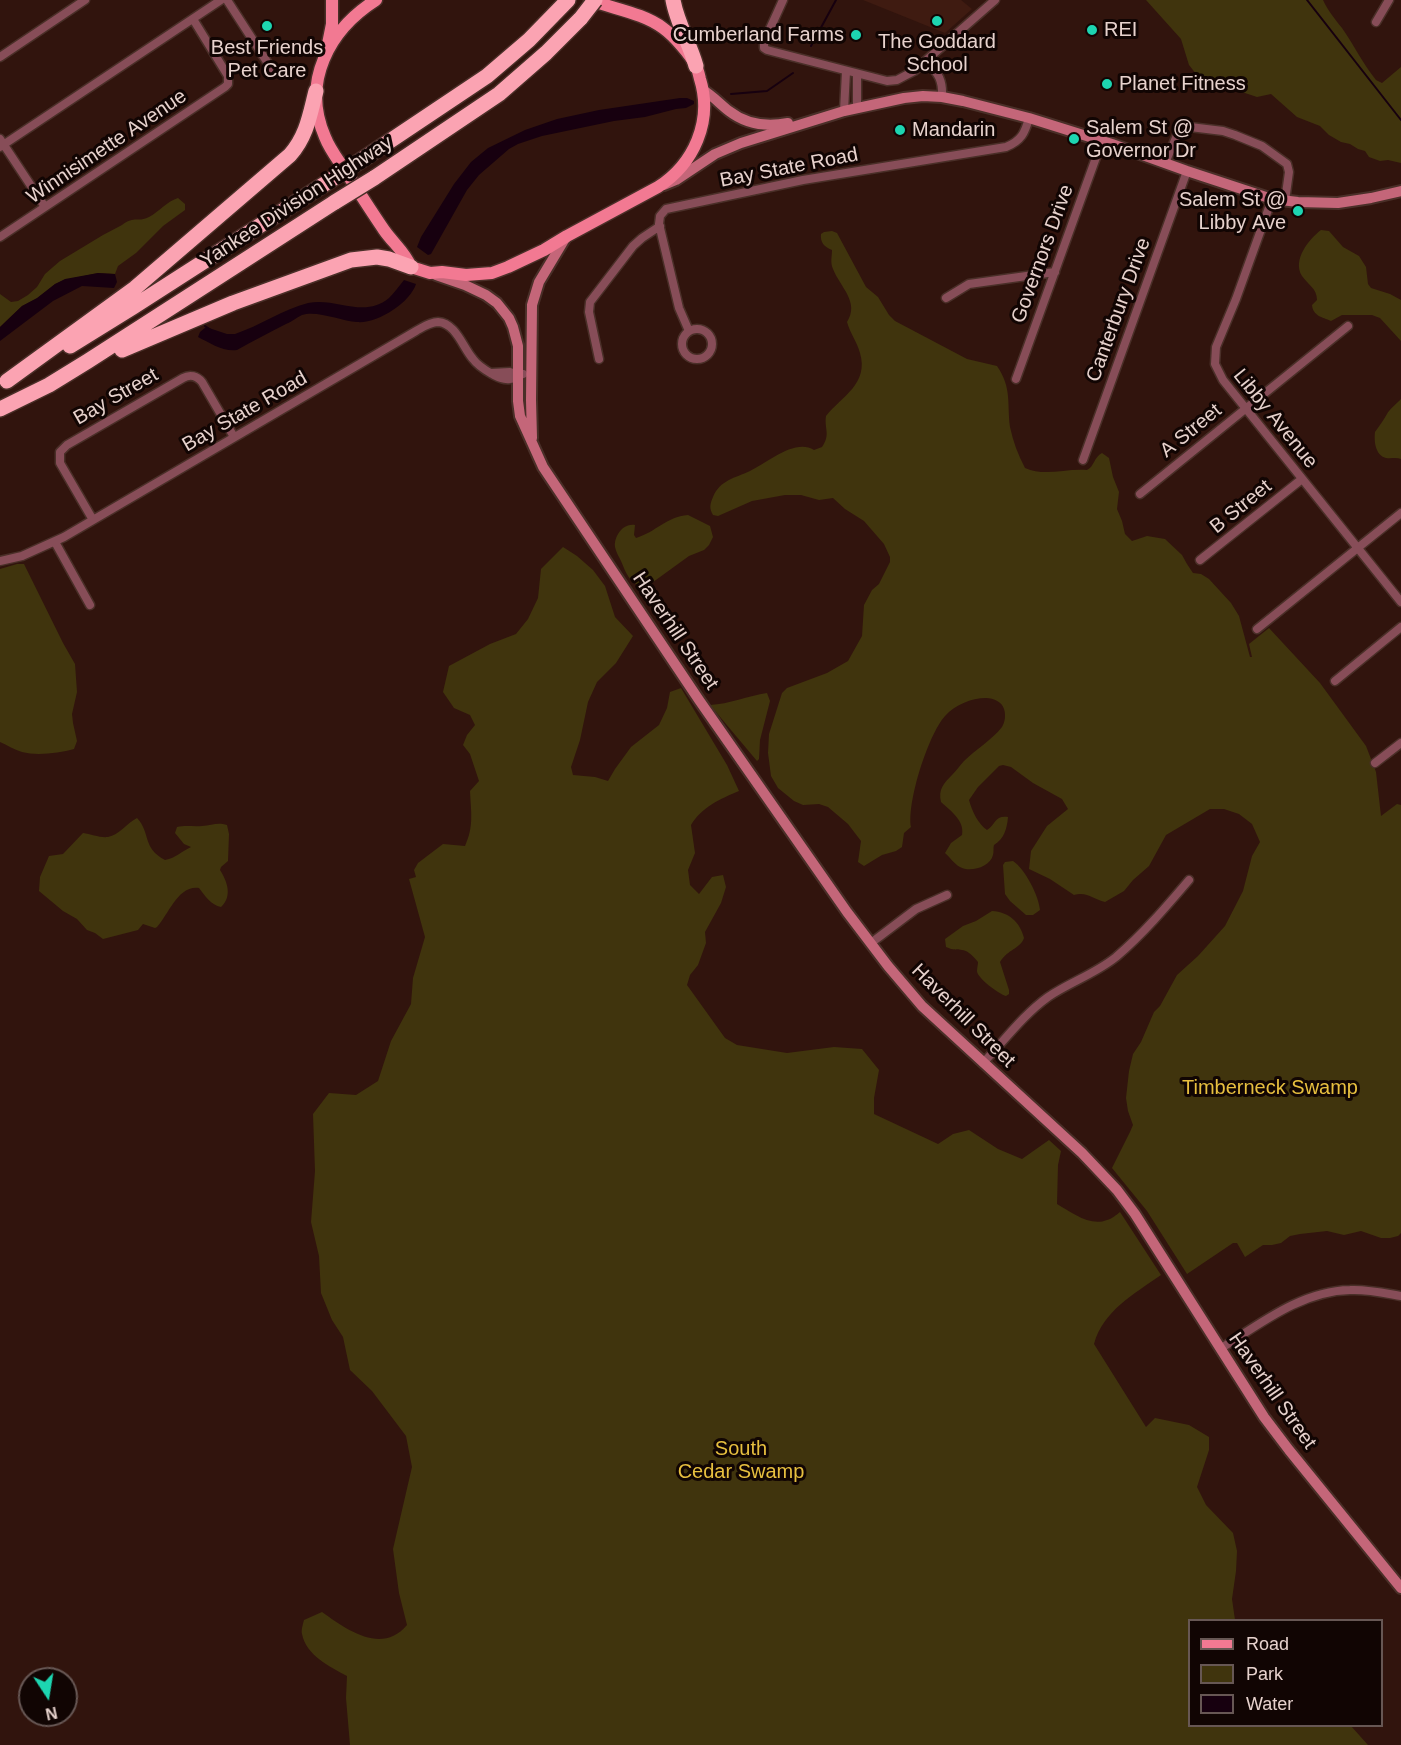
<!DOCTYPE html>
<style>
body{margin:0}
#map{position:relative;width:1401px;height:1745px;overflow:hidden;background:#31140d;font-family:Arial,sans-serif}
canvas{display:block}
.legend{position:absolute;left:1188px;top:1619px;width:195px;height:108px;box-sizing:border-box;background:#110503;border:2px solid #675754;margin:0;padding:8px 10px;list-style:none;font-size:18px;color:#e7d2cd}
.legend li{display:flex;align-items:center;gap:12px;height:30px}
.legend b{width:30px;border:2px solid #675754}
.north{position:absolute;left:18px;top:1667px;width:60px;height:60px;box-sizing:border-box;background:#110503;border:2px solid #675754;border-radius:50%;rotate:168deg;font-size:16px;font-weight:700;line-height:24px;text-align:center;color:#e7d2cd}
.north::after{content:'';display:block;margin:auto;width:21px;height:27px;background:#1dd5b1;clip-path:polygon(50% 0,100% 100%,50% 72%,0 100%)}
</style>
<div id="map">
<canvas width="1401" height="1745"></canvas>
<ul class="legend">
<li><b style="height:8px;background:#f27992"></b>Road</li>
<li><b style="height:16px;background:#40340d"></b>Park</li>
<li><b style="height:16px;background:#17000f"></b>Water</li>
</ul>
<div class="north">N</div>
</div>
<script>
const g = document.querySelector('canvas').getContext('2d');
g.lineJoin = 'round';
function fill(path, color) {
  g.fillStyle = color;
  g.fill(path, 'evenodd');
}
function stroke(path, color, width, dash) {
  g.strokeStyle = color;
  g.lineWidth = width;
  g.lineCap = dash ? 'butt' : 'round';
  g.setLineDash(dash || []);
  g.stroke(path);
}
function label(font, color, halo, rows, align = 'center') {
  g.font = font + ' Arial,sans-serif';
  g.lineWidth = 6;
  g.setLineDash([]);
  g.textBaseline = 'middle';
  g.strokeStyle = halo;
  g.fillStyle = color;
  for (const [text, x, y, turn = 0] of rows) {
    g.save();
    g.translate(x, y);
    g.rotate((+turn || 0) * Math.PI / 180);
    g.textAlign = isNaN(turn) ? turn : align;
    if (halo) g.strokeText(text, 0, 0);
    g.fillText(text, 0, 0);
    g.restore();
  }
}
fill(new Path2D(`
 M863,0H961L972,9L945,33Z`), '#3f1b11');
fill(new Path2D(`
 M1146,0H1323C1328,11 1335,19 1342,28C1354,45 1363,64 1376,80L1382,83L1401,67V163L1388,160L1380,161L1369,157L1365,151L1358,149L1350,144L1341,142L1329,135L1320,126L1297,117L1271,94L1257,97L1236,90H1227L1221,86L1212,87L1204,84L1189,65L1181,39Z
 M178,198L185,204V210L163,226L136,253L118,266L115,274L98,273L65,280L55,284L38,298L22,306L0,327V294L11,302L18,301L28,295L37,287L45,274L60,261L103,235L122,225C135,215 138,223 149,217C160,211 166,202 178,198Z
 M1321,230L1329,231L1343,247L1359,256L1366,267L1368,284L1371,288L1390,294L1401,300V341L1380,318L1372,315H1342L1331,321C1322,317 1313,316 1312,305L1317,300C1317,288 1308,285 1302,276C1292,260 1309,239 1321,230Z
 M832,231L837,233L866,287L878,297L889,315L895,321L967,359L997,366C1012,388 1007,403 1010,427C1013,441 1018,455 1025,468C1045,477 1066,468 1087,470C1094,467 1094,457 1102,453L1109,458L1113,477L1119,492L1117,509L1122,521L1125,534L1132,541L1147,536L1165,539L1182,555L1187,564L1193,573L1201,574L1209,579L1231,603L1239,616L1250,657H1252L1249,644L1269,628L1320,683L1366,746L1376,772L1381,816L1397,804L1401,805V1233L1398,1236L1390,1238H1381L1361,1231L1344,1235L1327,1231L1300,1234L1290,1236L1281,1243L1272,1245H1263L1245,1257L1237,1243H1233L1187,1274L1147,1211L1112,1168L1130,1132L1133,1125L1128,1111L1126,1098L1129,1071L1133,1054L1141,1042L1154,1012L1160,1006L1177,975L1198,956L1225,926L1243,891L1252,856L1260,842L1252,824L1239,814L1224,809H1210L1166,835L1149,866L1133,880L1124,891L1105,902C1093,899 1087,891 1074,895L1050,879L1029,869L1031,851L1047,826L1068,809L1062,799L1033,783L1011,767L1003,765L999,766L978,787L969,800C972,811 978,824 987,830C996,824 995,815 1008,817C1007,829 1004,839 994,845C993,848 994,851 993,855C990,867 970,873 960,867C954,864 950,857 945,853L951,843L962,835C965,821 951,811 941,802C938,789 944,783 952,775C957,770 960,765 964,761C976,749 992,740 1002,727C1005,722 1006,715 1004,709C1002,702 994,698 986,698C971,698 955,705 945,716C928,735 907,802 911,827L904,833L902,847L896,851L882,855L864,866L858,862L861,841L848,824L828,807L819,804L803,805L794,801L778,788L771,776L768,753L769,734L782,693L787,688L827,673L848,661L862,636L864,605L872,590L879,584L890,562V557L884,544L864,521L845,509L833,498L819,500L801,495H785L752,501L718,516L713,515C709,508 710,504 713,497C720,480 735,478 750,471C767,463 795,438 814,450L822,447C831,434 824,429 826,416C842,396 869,384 860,353C857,342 850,333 847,322C860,302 840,287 833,269C830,262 832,257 832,250C824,247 820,242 821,234L824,232Z
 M1401,399V459C1396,457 1391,459 1386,458C1375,455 1374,441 1375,432C1379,426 1383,421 1387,414C1389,410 1397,403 1401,399Z
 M688,515L710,526L713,537L709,545L704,550L689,556L649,585L642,587C629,582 626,573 621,561C619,557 616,552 615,547C614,536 623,523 635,525L634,535L636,538C656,532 666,517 688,515Z
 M563,547L577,556L593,570L605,586L615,617L633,636L616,663L597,682L588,702L580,740L571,767L573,775L595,777L608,781L615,769L631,747L659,725L667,708L670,692L681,688L727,765L739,791C720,799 702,807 691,825L695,853L688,870L690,885L699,894L712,877L723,875L726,887L721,903L705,932L706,943L698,965L690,975L687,985L725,1038L737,1045L787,1053L834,1047L862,1049L879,1070L874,1098V1114L938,1144L953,1134L969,1130L998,1149L1022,1159L1049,1140L1061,1151L1058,1165L1057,1204C1071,1212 1090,1227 1107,1220C1112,1219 1116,1215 1120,1212L1161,1275C1134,1294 1103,1311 1094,1344L1146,1427L1155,1418L1189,1425L1209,1437V1450L1197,1487L1206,1505L1233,1533L1237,1551L1236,1571L1232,1599L1235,1620H1190V1726H1351L1368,1745H350L346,1698L347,1676C330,1667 306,1655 302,1634C301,1630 303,1624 304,1620L322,1612C347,1630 382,1655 407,1625L399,1593L393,1549L412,1467L406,1436L372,1391L350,1370L343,1337L332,1320L321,1293L319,1256L311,1222L315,1171L313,1114L329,1093L356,1095L378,1081L391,1041L411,1004L413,978L425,937L409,879L416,877L414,870L418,863L443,844L465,846C474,826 471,813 470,791L479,781L470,754L463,745L467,735L475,725L470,715L454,708L443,692L449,666L490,644L516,634L528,619L538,598L541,569Z
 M17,564H24L63,643L75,664L77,692L72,714L73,723L77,741L74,749C59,753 37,756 22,752C15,750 7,745 0,742V569Z
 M767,693L770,701L760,740L759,759L757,761L710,705C729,704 748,696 767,693Z
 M137,818C151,833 142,848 165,860C176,858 182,851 191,847L184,844L175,833L177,827C186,825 194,827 202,826C212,825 218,822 227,825L229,834L228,861L221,867L220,870C227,881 233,896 221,907C211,905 205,896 199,888C178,885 169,914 157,927L155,928L143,924L138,930L103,939L95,933L87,930L77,919L63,911L39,891L40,877L49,856L63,854L83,833C91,834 100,838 108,837C119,835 127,823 137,818Z
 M1013,861C1025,869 1039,896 1040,910L1033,915H1026L1010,901L1005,894L1003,865L1005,862Z
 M992,911C1009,912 1020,922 1024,938C1020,949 1008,949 1000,962L1009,990V994L1006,996C999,994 977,978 977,971C977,968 978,965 978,962C963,943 961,954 946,947L945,939L963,926L976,921Z`), '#40340d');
fill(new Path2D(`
 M680,98H687L694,101V104L686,108L676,109L645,117L614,121L542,136L518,144L509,149L479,175L467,190L431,254L428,255L417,247L421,237L454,184L471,162L488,148L525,130L557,119L599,110Z
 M98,273L115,274L117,282L114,288L82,286L53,301L0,341V327L22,306L37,298L55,284L65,279Z
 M404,280L416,284C410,303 377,324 357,322C341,321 317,310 302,315C297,317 292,322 286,324C270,332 253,341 237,350C223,352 210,343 198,337L200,332L206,327L227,334H235C259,326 284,309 308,303C336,297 364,319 389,298C394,293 399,286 404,280Z`), '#17000f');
stroke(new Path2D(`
 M1307,0L1401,120
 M811,46L836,0
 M731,94L767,91L793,73
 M205,326L211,330`), '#17000f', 2);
const street = new Path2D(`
 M227,0L271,68
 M783,0L764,42V48L767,50L887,81L897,80L914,71L995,0
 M1376,22L1389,0
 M0,57L85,0
 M927,61C938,74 943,79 942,97
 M857,74V109
 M844,111L846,72
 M0,139L45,207
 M0,147L221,0
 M1165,163L1178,133L1182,129L1190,127L1223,131L1235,135L1262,146L1287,164L1289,172L1285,201
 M1272,199L1236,299L1216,347L1215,364L1223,380L1401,602
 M0,237L225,87L228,84V76L193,19
 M946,298L969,284L1055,272
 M682 344a15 15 0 1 1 30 0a15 15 0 1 1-30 0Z
 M689,331L679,308L659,224L660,216L666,209L803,180L1006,147C1021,141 1025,133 1029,118
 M599,359L589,312L590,302L633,246L642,238L660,226
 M491,373L510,372L519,375
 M1016,379L1102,141
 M1083,460L1187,171
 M1140,494L1348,326
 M93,520L60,463V452L67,445L183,378C190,374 197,376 202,382L234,437
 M55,542L90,605
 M1200,560L1302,479
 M0,561L22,556L64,537L416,331C423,327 430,322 438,322C456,323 463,348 473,359C478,366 485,370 492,374C498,377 503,380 510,379C515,379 518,375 523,374
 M1257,629L1401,513
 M1335,681L1401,627
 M1375,763L1401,743
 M871,943L916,909L947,895
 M983,1063C1004,1041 1023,1015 1048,997C1070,982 1095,974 1116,957C1143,934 1166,907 1189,880
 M1220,1349C1260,1324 1301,1291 1350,1290C1367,1289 1384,1293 1401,1296`);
const secondary = new Path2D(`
 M703,90C713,96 720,104 729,111C747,125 767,127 788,123
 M664,185L676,180L715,154L741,143L844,111L904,98L923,96L942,97L963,101L1029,118L1112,144L1187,171L1272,199L1298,202L1338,203L1371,198L1401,191
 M436,275L465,285L486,295L497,303L509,318L513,327L518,346V401L520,416L543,467L699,700L847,912L888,966L922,1006L1082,1153L1117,1190L1135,1214L1264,1417L1289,1450L1401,1588
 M532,438L531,400L532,305L539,282L566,237`);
const primary = new Path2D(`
 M376,0C329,30 301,82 325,137C330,150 339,161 346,172C359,192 371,211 384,230C393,243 405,252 411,267L430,273L442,272L466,275L492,273L508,267L544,250L567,236L658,187C694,164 713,121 700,79C699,75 698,70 696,66C690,54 674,36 663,28C643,13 614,9 590,0
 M328,44L332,24V0`);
const highway = new Path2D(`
 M673,0C677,23 690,44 696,66
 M363,159L487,76L529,40L568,0
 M374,178L499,94L546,53L581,18
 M70,346L133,307L323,185
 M122,350L233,303L351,260L377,257L389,259L411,267
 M7,381L135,288L290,155C307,136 310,114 316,91
 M0,409L49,385L88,361L335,202`);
stroke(street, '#4a2f28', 11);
stroke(secondary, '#4a2f28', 14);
stroke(primary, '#4a2f28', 15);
stroke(highway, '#4a2f28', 18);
stroke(street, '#874d58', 8);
stroke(secondary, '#c46679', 10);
stroke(primary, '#f27992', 12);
stroke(highway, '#fba3b2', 15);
const highwayBridge = new Path2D(`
 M581,18L595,0
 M323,185L363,159
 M335,202L374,178`);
stroke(highwayBridge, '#4a2f28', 18, []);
stroke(highwayBridge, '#fba3b2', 15);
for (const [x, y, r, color] of [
 [937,21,6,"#1dd5b1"],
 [267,26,6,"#1dd5b1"],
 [1092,30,6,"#1dd5b1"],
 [856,35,6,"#1dd5b1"],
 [1107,84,6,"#1dd5b1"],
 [900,130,6,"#1dd5b1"],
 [1074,139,6,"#1dd5b1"],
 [1298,211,6,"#1dd5b1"]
]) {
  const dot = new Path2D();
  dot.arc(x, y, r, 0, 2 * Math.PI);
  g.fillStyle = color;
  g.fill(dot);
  stroke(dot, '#110503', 2);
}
label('20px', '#e7d2cd', '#110503', [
 ["REI",1104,30],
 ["Cumberland Farms",844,35,"right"],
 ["The Goddard",937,42,"center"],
 ["School",937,65,"center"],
 ["Best Friends",267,48,"center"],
 ["Pet Care",267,71,"center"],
 ["Planet Fitness",1119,84],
 ["Salem St @",1086,128],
 ["Governor Dr",1086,151],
 ["Mandarin",912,130],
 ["Salem St @",1286,200,"right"],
 ["Libby Ave",1286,223,"right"]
], 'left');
label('20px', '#e7d2cd', '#110503', [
 ["Winnisimette Avenue",107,147,-34],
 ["Bay State Road",789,168,-11],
 ["Yankee Division Highway",297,202,-33],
 ["Governors Drive",1043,254,-70],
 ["Canterbury Drive",1119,310,-70],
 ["Bay Street",116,397,-30],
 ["Bay State Road",245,412,-30],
 ["Libby Avenue",1275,419,51],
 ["A Street",1191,431,-39],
 ["B Street",1241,507,-39],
 ["Haverhill Street",675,631,56],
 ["Haverhill Street",963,1016,45],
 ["Haverhill Street",1272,1391,55]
]);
label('20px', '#e7bf3f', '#110503', [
 ["Timberneck Swamp",1270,1088],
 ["South",741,1449],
 ["Cedar Swamp",741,1472]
]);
</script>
